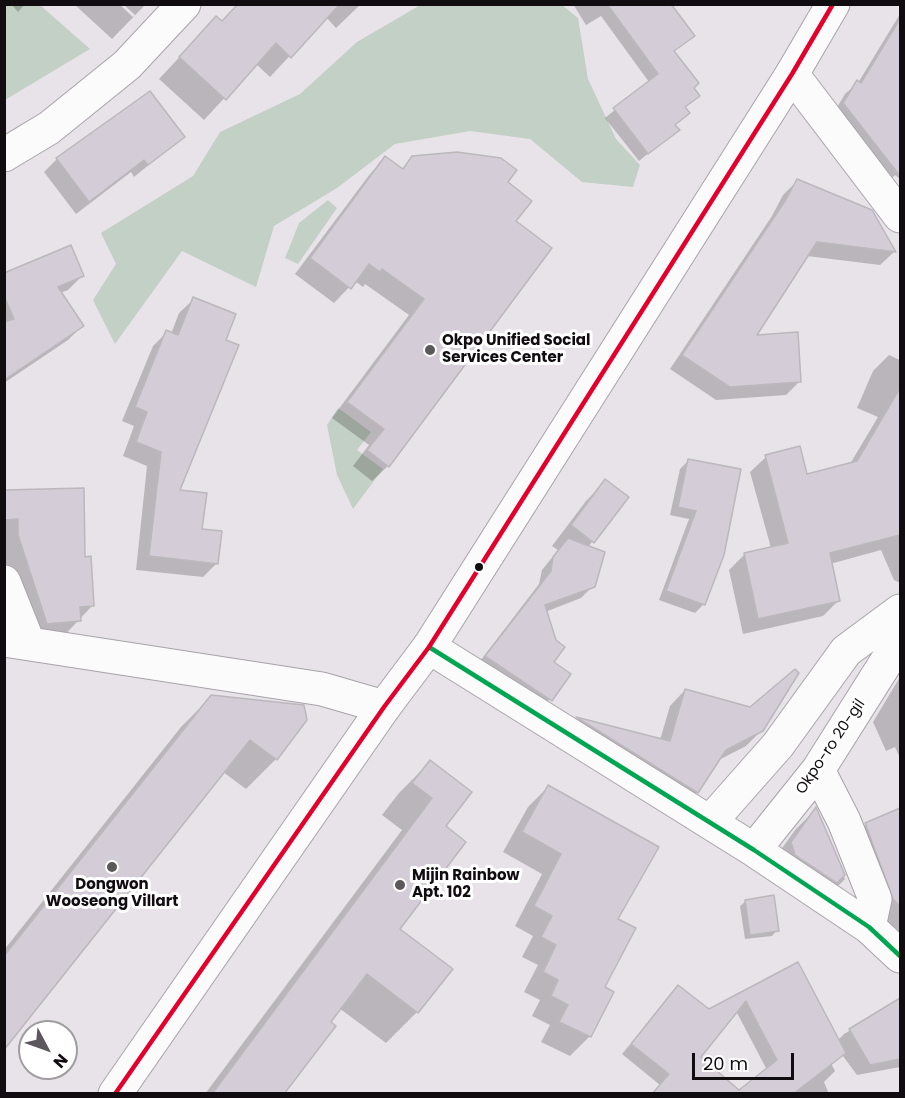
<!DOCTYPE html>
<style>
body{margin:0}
#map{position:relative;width:905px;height:1098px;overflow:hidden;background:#e8e3e9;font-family:Poppins,sans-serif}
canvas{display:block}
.frame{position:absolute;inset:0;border:6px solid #100c10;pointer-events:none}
.north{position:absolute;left:18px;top:1020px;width:60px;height:60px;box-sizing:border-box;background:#fff;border:2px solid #9f9e9f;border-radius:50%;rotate:131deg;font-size:16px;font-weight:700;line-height:24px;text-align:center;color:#100c10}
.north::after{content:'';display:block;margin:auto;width:21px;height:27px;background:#5c575c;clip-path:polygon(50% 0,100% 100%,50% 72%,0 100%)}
.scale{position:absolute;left:692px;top:1053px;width:102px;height:27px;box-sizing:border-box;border:3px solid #100c10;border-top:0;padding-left:8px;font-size:18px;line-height:21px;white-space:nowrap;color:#100c10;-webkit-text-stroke:4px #fff;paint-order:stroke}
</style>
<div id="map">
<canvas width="905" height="1098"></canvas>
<div class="frame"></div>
<div class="north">N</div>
<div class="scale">20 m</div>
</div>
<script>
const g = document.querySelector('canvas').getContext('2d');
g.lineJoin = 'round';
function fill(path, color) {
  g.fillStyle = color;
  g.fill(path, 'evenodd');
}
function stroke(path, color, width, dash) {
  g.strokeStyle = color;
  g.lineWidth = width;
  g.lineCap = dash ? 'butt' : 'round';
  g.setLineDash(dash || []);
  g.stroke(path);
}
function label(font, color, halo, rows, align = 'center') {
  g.font = font + ' Poppins,sans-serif';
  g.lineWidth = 6;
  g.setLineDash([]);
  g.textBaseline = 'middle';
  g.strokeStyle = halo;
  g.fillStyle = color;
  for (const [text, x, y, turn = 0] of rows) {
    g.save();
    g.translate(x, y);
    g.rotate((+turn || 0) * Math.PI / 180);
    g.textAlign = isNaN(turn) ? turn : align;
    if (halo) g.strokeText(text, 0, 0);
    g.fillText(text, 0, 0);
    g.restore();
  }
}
fill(new Path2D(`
 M5,4L40,5L90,49L5,100Z
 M422,4L562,5L578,18L588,79L616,139L640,165L633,187L582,182L530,139L470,131L395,144L337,188L274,226L256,287L182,251L115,344L93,300L116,264L101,233L193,176L220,132L300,94L357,42Z
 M328,200L337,208L298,264L285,258L299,223Z
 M338,408L371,432L357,450L383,469L353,509L337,475L327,425Z`), '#c3d0c5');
fill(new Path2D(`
 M11,4H25L18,12Z
 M74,4H119L133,17L135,15L123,4H146L112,39Z
 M238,4H361L336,28L326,17L270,77L256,64L204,120L159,79L216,18L222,23Z
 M573,4H669L693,36L673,52L698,96L684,108L688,113L674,126L677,130L639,161L605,118L649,82L601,16L586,25Z
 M900,14V179L895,175L886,184L832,116L845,94L858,83Z
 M183,137L134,177L131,172L76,214L44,172L57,159Z
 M386,158L401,170L413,158L506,183L514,222L388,466L372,481L353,466L369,445L332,418L409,315L365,284L363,287L355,281L334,303L295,274L370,174Z
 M797,181L894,252L880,265L807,256L754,337L799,382L786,395L716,400L670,369L772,216L783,195Z
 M4,275L82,276L68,290L60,293L82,326L68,340L4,383Z
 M194,299L224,341L178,491L217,563L203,577L136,570L147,466L123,456L134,426L122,421L153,346L167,332L171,334L179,313Z
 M889,355L900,360V583L894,580L881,550L830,564L838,601L823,616L743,634L729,570L745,554L771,548L750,472L766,457L805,475L850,464L878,417L857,408L873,371Z
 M689,460L722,555L703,605L695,613L659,600L689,519L670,515L680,469Z
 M606,481L627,498L588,547L593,586L581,598L545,612L552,663L569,675L539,712L474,669L539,584L542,570L558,550L552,546L586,501Z
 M4,491L83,558L92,606L59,641L27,643L4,597Z
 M900,677V758L895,747L886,751L873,722Z
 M685,690L762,730L746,746L717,761L697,792L682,808L562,733L577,719L660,740L670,706Z
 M211,697L276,759L246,789L223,772L4,1048V950L181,727Z
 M430,762L443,826L398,929L417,1012L386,1043L339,1008L283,1094H205L402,830L382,815L399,793Z
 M548,787L616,919L590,1036L570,1056L541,1042L550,1025L532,1016L540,1000L524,992L538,965L522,957L533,936L515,926L542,874L503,852L528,807Z
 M815,810L845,879L826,898L777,855L796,829Z
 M900,810V934L878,915L850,840L866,825Z
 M746,901L777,930L772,936L745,939L740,906Z
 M797,964L822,1046L835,1071L824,1082L829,1094H652L660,1085L622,1054L678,987L708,1011ZM736,1011L767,1070L739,1092L699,1057Z
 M900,1000V1067L857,1075L834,1044L844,1034Z`), '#0003');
const building = new Path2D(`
 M238,4H340L291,58L276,43L226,100L179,57L216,16L222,21Z
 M607,4H671L695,36L674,51L699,83L694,88L700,96L685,107L690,113L675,125L680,130L648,154L613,108L658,74Z
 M900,19V176L843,103L857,80L861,83Z
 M150,91L185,137L148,165L144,160L89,202L56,158Z
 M457,152L501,158L517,170L508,182L532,201L516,221L552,248L389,467L367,450L384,429L347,402L424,299L382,269L380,272L369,264L351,289L310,258L385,156L403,169L412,156Z
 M797,179L872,210L896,252L817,242L757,335L798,332L801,382L730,387L682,355L785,201Z
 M71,245L84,276L58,287L84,326L4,380V322L14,319L4,296V273Z
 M193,297L236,314L226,340L239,345L180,490L207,493L202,529L222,531L218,564L149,556L161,452L136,442L147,412L135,407L166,330L178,335Z
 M900,388V535L830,553L840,601L758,619L744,553L788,543L765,455L800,446L807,474L857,461Z
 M688,459L741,469L724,555L705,605L666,591L696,511L678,507Z
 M605,479L629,497L594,543L571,525Z
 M84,488L85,557L91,556L94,606L80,607L81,621L47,624L18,535V519L4,520V490Z
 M568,538L605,552L595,587L545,605L556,640L565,647L554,662L571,674L552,701L485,656L551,571L553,557Z
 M795,669L799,673L763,731L726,750L698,793L576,717L670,741L685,689L750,707Z
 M211,695L304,705L307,720L277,760L250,740L4,1050V956Z
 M430,760L472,792L446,826L466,842L400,929L453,969L418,1013L367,974L331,1022L336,1026L284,1094H212L432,798L412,783Z
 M548,785L659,847L618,919L636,928L605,987L614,992L591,1037L559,1022L568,1005L551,996L558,980L543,972L556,945L541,937L552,916L534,906L561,854L522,832Z
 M816,807L845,875L837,883L795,855L791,842Z
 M900,808V906L893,899L865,823Z
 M774,895L779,931L750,935L745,900Z
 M798,962L846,1053L793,1094H652L669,1074L631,1044L678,985L709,1009ZM746,1001L777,1060L739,1090L701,1057Z
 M900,998V1059L870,1065L849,1029Z`);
fill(building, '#d4ccd6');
stroke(building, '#bbb7bc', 1.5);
const minor = new Path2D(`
 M792,74L900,216
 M4,155L49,128L127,65L184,4
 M4,582L28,642
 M4,640L322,689L384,707
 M429,647L754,850L869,927L900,956
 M818,770L844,821L875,899L869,927
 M710,822L778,745L846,651L900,611
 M754,850L818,770L900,640`);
const tertiary = new Path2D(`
 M115,1094L384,707L429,647L792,74L833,4`);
stroke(minor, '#a7a3a8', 35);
stroke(tertiary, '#a7a3a8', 35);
stroke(minor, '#fcfbfc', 33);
stroke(tertiary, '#fcfbfc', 33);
stroke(new Path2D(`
 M429,647L754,850L869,927L900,956`), '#00a651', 4.5);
stroke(new Path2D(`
 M115,1094L384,707L429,647L792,74L833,4`), '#e4002b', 4.5);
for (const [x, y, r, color] of [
 [430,350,6,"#5c575c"],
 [479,567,5,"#100c10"],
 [112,867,6,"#5c575c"],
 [400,885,6,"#5c575c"]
]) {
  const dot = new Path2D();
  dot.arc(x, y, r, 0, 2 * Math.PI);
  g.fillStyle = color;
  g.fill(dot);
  stroke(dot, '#fff', 2);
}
label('bold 15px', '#100c10', '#fff', [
 ["Okpo Unified Social",442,341],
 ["Services Center",442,358],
 ["Mijin Rainbow",412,876],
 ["Apt. 102",412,893],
 ["Dongwon",112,885,"center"],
 ["Wooseong Villart",112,902,"center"]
], 'left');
label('15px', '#100c10', '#fff', [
 ["Okpo-ro 20-gil",831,747,-56]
]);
</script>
